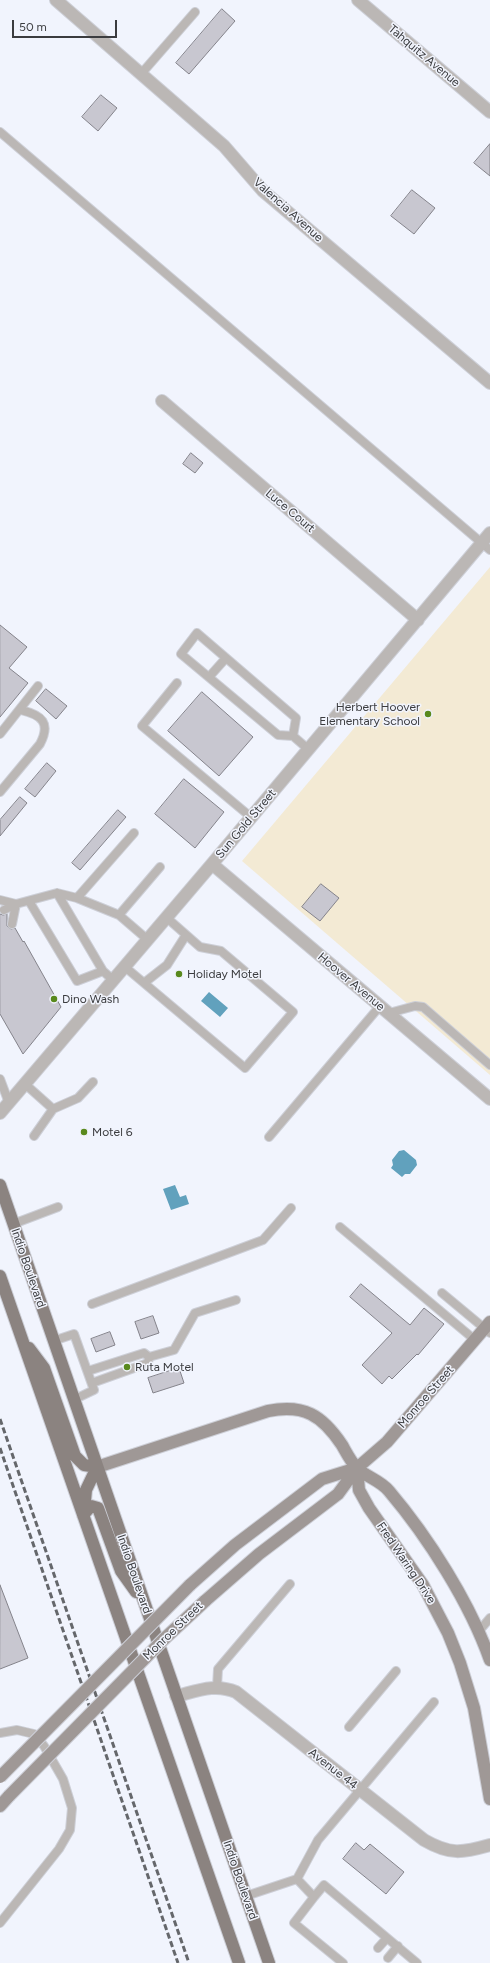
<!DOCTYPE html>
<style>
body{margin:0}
#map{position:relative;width:490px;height:1963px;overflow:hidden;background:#f1f4fd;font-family:Figtree,sans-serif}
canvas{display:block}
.scale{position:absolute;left:12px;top:20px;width:105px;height:18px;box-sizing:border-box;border:2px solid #3b3c3f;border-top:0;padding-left:5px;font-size:12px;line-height:14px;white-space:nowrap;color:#3b3c3f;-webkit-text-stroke:3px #f1f4fd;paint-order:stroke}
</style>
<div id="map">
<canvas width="490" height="1963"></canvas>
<div class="scale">50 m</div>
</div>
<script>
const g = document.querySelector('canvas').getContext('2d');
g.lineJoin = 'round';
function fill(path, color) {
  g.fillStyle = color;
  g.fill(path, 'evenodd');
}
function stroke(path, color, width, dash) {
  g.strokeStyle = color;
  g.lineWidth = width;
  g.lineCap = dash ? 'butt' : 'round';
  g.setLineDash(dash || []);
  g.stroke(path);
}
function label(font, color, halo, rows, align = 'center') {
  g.font = font + ' Figtree,sans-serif';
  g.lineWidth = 3;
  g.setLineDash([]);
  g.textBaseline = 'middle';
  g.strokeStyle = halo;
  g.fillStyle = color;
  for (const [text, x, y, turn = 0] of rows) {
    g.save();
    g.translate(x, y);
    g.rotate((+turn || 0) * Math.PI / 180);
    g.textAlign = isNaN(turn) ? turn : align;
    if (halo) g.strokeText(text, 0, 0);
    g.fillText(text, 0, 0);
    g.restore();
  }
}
fill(new Path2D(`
 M490,567V1075L242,861Z`), '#f3ead4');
fill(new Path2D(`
 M209,992L228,1008L220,1017L201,1001Z
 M404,1150L416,1160L417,1165L410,1174H405L402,1177L391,1168L393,1165L392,1160L399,1151Z
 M175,1185L180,1197L186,1195L189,1204L171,1210L163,1189Z`), '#61a1bd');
const building = new Path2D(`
 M222,9L235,21L189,74L176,63Z
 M101,95L117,108L98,131L82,117Z
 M490,144V176L474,163Z
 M412,190L435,208L414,234L391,216Z
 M191,453L203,463L195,473L183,464Z
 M0,625L27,647L9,668L28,683L0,717Z
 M46,689L67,706L56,719L36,701Z
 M202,692L253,737L219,776L168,731Z
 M47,763L56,771L35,797L25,789Z
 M184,779L224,812L195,848L155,814Z
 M20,797L27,803L0,836V820Z
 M118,810L126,817L80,870L72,863Z
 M321,884L339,898L320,921L302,907Z
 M0,914L3,915L7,914V926L11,929L15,928L23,942L24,941L61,1007L23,1054L0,1014Z
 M361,1284L410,1325L424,1308L444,1324L418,1355L417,1354L392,1379L389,1376L382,1384L362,1365L392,1333L350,1297Z
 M153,1316L159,1333L141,1339L135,1322Z
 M110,1332L115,1345L96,1352L91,1339Z
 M179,1368L184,1383L153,1393L148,1378Z
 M0,1585L28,1658L0,1669Z
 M356,1843L364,1850L370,1844L404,1872L386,1894L343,1859Z`);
fill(building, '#c8c7d0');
stroke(building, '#84838b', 1);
const lane = new Path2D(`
 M141,74L195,12
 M0,132L490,550
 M209,677L226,658
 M177,683L142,726L252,818
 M0,734L38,686
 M293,736L278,735L181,654L197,633L296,718L293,736L308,749
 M0,792L40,744C51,723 42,715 21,710
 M57,893L103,971
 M77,898L134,833
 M0,900L16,904L12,924
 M29,901L77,981L103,971L113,980
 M4,910L16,904L57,893L77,898L119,915L148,940
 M119,915L160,867
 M125,967L245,1068L293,1012L221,951L200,947L167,918
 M144,983L167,965L186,935
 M389,1013L415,1006L423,1007L490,1065
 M0,1079L9,1103
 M25,1084L53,1109
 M34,1136L53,1109L78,1098L93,1082
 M269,1137L380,1006
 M13,1224L58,1207
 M340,1227L475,1340
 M442,1293L490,1333
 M92,1304L263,1240L291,1208
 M53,1341L74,1334L94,1390L73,1400
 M149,1357L174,1350L195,1313L236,1300
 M88,1371L144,1353L149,1357L148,1363L92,1383
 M479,1631L490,1618
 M217,1687L218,1669L290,1584
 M349,1727L396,1671
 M0,1733L17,1730L34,1734L44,1746L63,1779L72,1808L70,1830L59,1849L0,1923
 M297,1879L314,1897L324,1885L417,1963
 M246,1896L297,1879L318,1840L434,1702
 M314,1897L294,1923L343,1963
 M378,1948L387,1938
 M388,1958L398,1946`);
const street = new Path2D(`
 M56,0L224,146L263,191L490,383
 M358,0L490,112
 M162,401L418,620
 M212,864L490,1099
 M0,1113L212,864L490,533
 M176,1696C197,1691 215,1683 236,1692L424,1840C450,1855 462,1853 490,1845`);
const secondary = new Path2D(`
 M97,1467L268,1411C304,1404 322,1415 342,1445C346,1452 351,1462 357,1468C366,1477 380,1480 389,1491C428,1537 470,1603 490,1660
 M357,1468L359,1490L369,1508L423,1585L448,1633L460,1663L474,1708L490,1799
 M190,1585L235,1545L322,1479L357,1468
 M205,1601L259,1554L338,1494L357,1468L387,1442L490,1322
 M0,1806L9,1796`);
const primary = new Path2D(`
 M0,1185L269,1963
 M0,1276L239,1963
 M29,1348L44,1368L75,1456L84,1465L97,1467L86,1490L84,1512
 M83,1515L91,1506L98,1508L121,1571L136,1592`);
stroke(lane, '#cdcfd7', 10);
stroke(street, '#cdcfd7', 14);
stroke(secondary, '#cdcfd7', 14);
stroke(primary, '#cdcfd7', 14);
stroke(lane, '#bbb7b5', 8);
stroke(street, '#bbb7b5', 12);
stroke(secondary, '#9f9896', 12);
stroke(primary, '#8b8380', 12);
stroke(new Path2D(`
 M0,1419L189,1963
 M0,1448L178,1963`), '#65676b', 3, [6, 3]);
const secondaryBridge = new Path2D(`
 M0,1777L190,1585
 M9,1796L164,1639L205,1601`);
stroke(secondaryBridge, '#cdcfd7', 14, []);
stroke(secondaryBridge, '#9f9896', 12);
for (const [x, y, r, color] of [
 [428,714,4,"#59891d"],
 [179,974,4,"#59891d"],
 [54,999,4,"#59891d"],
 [84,1132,4,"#59891d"],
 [127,1367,4,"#59891d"]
]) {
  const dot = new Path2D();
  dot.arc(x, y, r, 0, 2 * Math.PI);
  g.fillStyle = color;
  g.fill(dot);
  stroke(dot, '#f1f4fd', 1.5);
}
label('12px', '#3b3c3f', '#f1f4fd', [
 ["Tahquitz Avenue",424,56,40],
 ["Valencia Avenue",288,210,42],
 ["Luce Court",290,511,40],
 ["Sun Gold Street",246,824,-50],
 ["Hoover Avenue",351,982,40],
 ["Indio Boulevard",28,1268,71],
 ["Monroe Street",426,1397,-49],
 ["Fred Waring Drive",406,1563,56],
 ["Indio Boulevard",134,1574,71],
 ["Monroe Street",173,1631,-44],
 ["Avenue 44",333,1769,38],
 ["Indio Boulevard",240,1880,71]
]);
label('12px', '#3b3c3f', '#f1f4fd', [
 ["Herbert Hoover",420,707,"right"],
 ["Elementary School",420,721,"right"],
 ["Holiday Motel",187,974],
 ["Dino Wash",62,999],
 ["Motel 6",92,1132],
 ["Ruta Motel",135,1367]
], 'left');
</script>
